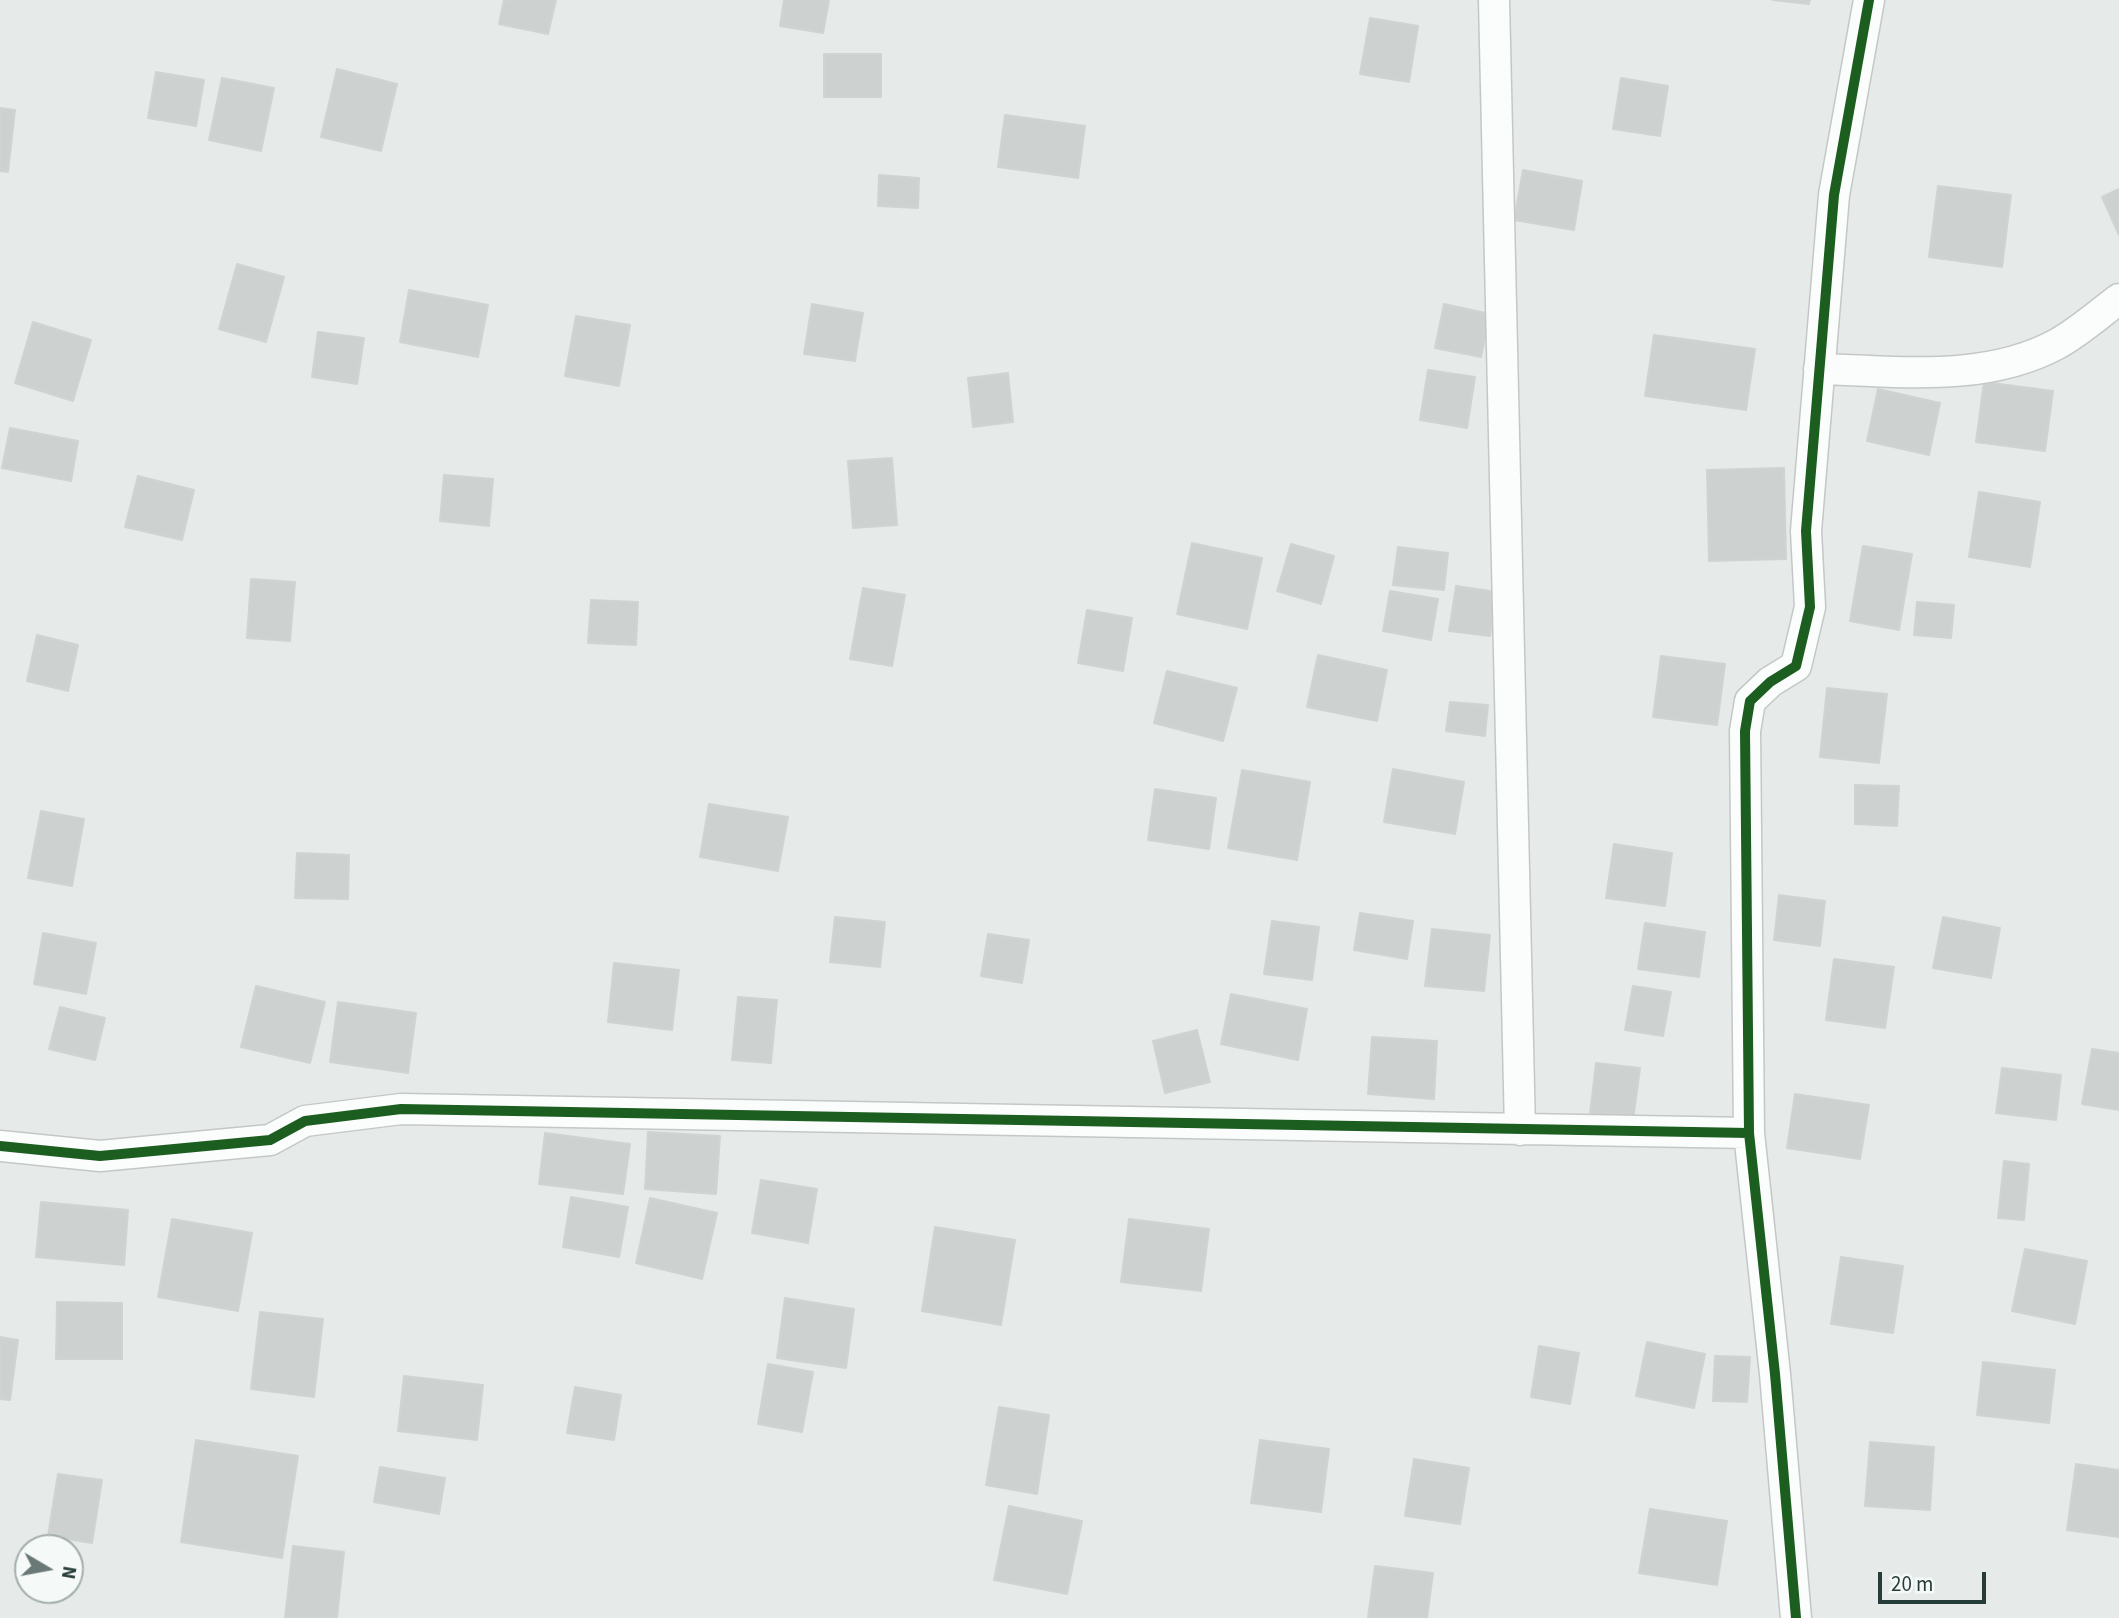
<!DOCTYPE html>
<style>
body{margin:0}
#map{position:relative;width:2119px;height:1618px;overflow:hidden;background:#e6ebe9;font-family:"Source Sans 3",sans-serif}
canvas{display:block}
.north{position:absolute;left:14px;top:1534px;width:70px;height:70px;box-sizing:border-box;background:#f5f9f8;border:2px solid #a2adac;border-radius:50%;rotate:100deg;font-size:19px;font-weight:700;line-height:28px;text-align:center;color:#263c39}
.north::after{content:'';display:block;margin:auto;width:24px;height:32px;background:#697977;clip-path:polygon(50% 0,100% 100%,50% 72%,0 100%)}
.scale{position:absolute;left:1878px;top:1572px;width:108px;height:32px;box-sizing:border-box;border:4px solid #263c39;border-top:0;padding-left:9px;font-size:21px;line-height:24px;white-space:nowrap;color:#263c39;-webkit-text-stroke:5px #f5f9f8;paint-order:stroke}
</style>
<div id="map">
<canvas width="2119" height="1618"></canvas>
<div class="north">N</div>
<div class="scale">20 m</div>
</div>
<script>
const g = document.querySelector('canvas').getContext('2d');
g.lineJoin = 'round';
function fill(path, color) {
  g.fillStyle = color;
  g.fill(path, 'evenodd');
}
function stroke(path, color, width, dash) {
  g.strokeStyle = color;
  g.lineWidth = width;
  g.lineCap = dash ? 'butt' : 'round';
  g.setLineDash(dash || []);
  g.stroke(path);
}
const building = new Path2D(`
 M504,0H556L548,34L499,24Z
 M784,0H829L823,33L780,26Z
 M1773,0H1810L1809,4Z
 M1370,18L1418,26L1409,82L1360,74Z
 M824,54H881V97H824Z
 M337,69L397,84L381,151L321,137Z
 M156,72L204,80L196,126L148,118Z
 M222,78L274,88L261,151L209,140Z
 M1621,78L1668,86L1660,136L1613,129Z
 M0,108L15,110L8,172L0,171Z
 M1005,115L1085,126L1078,178L998,167Z
 M1523,170L1582,181L1574,230L1514,220Z
 M879,175L919,178L918,208L878,206Z
 M1938,186L2011,195L2002,267L1929,257Z
 M2119,189V235L2102,197Z
 M237,264L284,277L266,342L219,329Z
 M409,290L488,305L478,357L400,342Z
 M812,304L863,313L855,361L804,354Z
 M1444,304L1490,314L1481,357L1435,348Z
 M576,316L630,325L619,386L565,376Z
 M33,322L91,340L73,401L15,383Z
 M318,332L364,338L357,384L312,377Z
 M1654,335L1755,349L1746,410L1645,396Z
 M1428,370L1475,377L1467,428L1420,420Z
 M1008,373L1013,422L973,427L968,378Z
 M1984,382L2053,391L2045,451L1976,442Z
 M1878,389L1940,403L1929,455L1867,441Z
 M10,428L78,441L71,481L2,468Z
 M892,458L897,525L853,528L848,461Z
 M1784,468L1786,559L1709,561L1707,470Z
 M444,475L493,479L489,526L440,521Z
 M138,476L194,490L182,540L125,527Z
 M1979,492L2040,502L2030,567L1969,557Z
 M1192,543L1262,558L1247,629L1177,614Z
 M1291,544L1334,556L1321,604L1277,591Z
 M1863,546L1912,554L1899,630L1850,621Z
 M1398,547L1448,553L1444,590L1393,585Z
 M251,579L295,582L290,641L247,638Z
 M1456,586L1497,592L1490,636L1449,631Z
 M863,588L905,595L892,666L850,659Z
 M1390,591L1438,599L1431,640L1383,631Z
 M591,600L638,602L636,645L588,643Z
 M1917,602L1954,605L1951,638L1914,635Z
 M1087,610L1132,618L1123,671L1078,663Z
 M37,635L78,645L68,691L27,681Z
 M1318,655L1387,670L1377,721L1307,707Z
 M1661,656L1725,664L1717,725L1653,717Z
 M1167,671L1237,688L1223,741L1154,723Z
 M1827,688L1887,694L1879,763L1820,757Z
 M1450,702L1488,705L1485,736L1446,731Z
 M1393,769L1464,782L1455,834L1384,822Z
 M1242,770L1310,782L1297,860L1228,848Z
 M1855,785L1899,786L1897,826L1855,824Z
 M1155,789L1216,798L1209,849L1148,840Z
 M709,804L788,817L778,871L700,857Z
 M41,811L84,819L72,886L28,878Z
 M1614,844L1672,853L1665,906L1606,898Z
 M297,853L349,855L348,899L295,898Z
 M1779,895L1825,901L1820,946L1774,940Z
 M1360,913L1413,921L1407,959L1354,950Z
 M835,917L885,922L880,967L830,962Z
 M1943,917L2000,928L1991,978L1933,968Z
 M1272,921L1319,927L1312,980L1264,974Z
 M1645,923L1705,932L1699,977L1638,969Z
 M1432,929L1490,935L1484,991L1425,986Z
 M43,933L96,943L86,994L34,984Z
 M988,934L1029,940L1022,983L981,976Z
 M1834,959L1894,967L1885,1028L1826,1020Z
 M614,963L679,970L672,1030L608,1022Z
 M256,986L325,1002L310,1063L241,1047Z
 M1633,986L1671,992L1663,1036L1625,1030Z
 M1231,994L1307,1009L1298,1060L1221,1044Z
 M738,997L777,1000L771,1063L732,1060Z
 M338,1002L416,1013L408,1073L330,1062Z
 M60,1007L105,1018L95,1060L49,1049Z
 M1197,1030L1210,1082L1165,1093L1153,1041Z
 M1372,1037L1437,1041L1434,1099L1368,1094Z
 M2092,1049L2119,1053V1110L2082,1104Z
 M1596,1063L1640,1068L1633,1120L1590,1114Z
 M2002,1068L2061,1075L2056,1120L1996,1113Z
 M1795,1094L1869,1105L1860,1159L1787,1148Z
 M648,1132L720,1136L716,1194L645,1189Z
 M545,1133L630,1144L623,1194L539,1184Z
 M2004,1161L2029,1164L2024,1220L1998,1218Z
 M761,1180L817,1189L808,1243L752,1233Z
 M571,1197L628,1207L619,1257L563,1247Z
 M650,1198L717,1213L702,1279L636,1263Z
 M41,1202L128,1210L124,1265L36,1257Z
 M172,1219L252,1233L238,1311L158,1297Z
 M1129,1219L1209,1229L1201,1291L1121,1282Z
 M935,1227L1015,1240L1001,1325L922,1311Z
 M2025,1249L2087,1261L2075,1324L2012,1311Z
 M1841,1257L1903,1266L1893,1333L1831,1324Z
 M785,1298L854,1309L846,1368L777,1358Z
 M57,1302L122,1303V1359H56Z
 M260,1312L323,1319L314,1397L251,1389Z
 M0,1337L18,1340L10,1400L0,1399Z
 M1647,1342L1705,1354L1694,1408L1636,1396Z
 M1539,1346L1579,1353L1570,1404L1531,1397Z
 M1715,1356L1750,1357L1747,1402L1713,1401Z
 M1983,1362L2055,1370L2049,1423L1977,1415Z
 M768,1364L813,1372L802,1432L758,1424Z
 M404,1376L483,1385L477,1440L398,1431Z
 M575,1387L621,1395L614,1440L567,1433Z
 M999,1407L1049,1415L1037,1494L986,1485Z
 M196,1440L298,1456L282,1558L181,1542Z
 M1260,1440L1329,1449L1321,1512L1251,1503Z
 M1870,1442L1934,1447L1930,1510L1865,1506Z
 M1414,1459L1469,1468L1460,1524L1405,1516Z
 M2076,1464L2119,1470V1537L2067,1530Z
 M380,1467L445,1478L439,1514L374,1502Z
 M58,1474L102,1480L92,1543L48,1536Z
 M1009,1506L1082,1521L1067,1594L994,1580Z
 M1650,1509L1727,1521L1717,1585L1639,1573Z
 M293,1546L344,1552L337,1618H285Z
 M1375,1566L1433,1573L1427,1618H1368Z`);
fill(building, '#cdd2d0');
stroke(building, '#cfd4d2', 2);
const minor = new Path2D(`
 M1494,0L1520,1130
 M1819,369C1898,371 1985,383 2057,344C2079,332 2099,314 2119,299
 M0,1146L100,1156L270,1140L305,1121L401,1109L1749,1133
 M1796,1618L1775,1374L1749,1133L1745,731L1750,701L1770,682L1796,666L1810,607L1806,531L1834,195L1869,0`);
stroke(minor, '#c3c8c6', 33);
stroke(minor, '#fbfcfc', 30);
stroke(new Path2D(`
 M0,1146L100,1156L270,1140L305,1121L401,1109L1749,1133
 M1796,1618L1775,1374L1749,1133L1745,731L1750,701L1770,682L1796,666L1810,607L1806,531L1834,195L1869,0`), '#1b5e20', 10);
</script>
